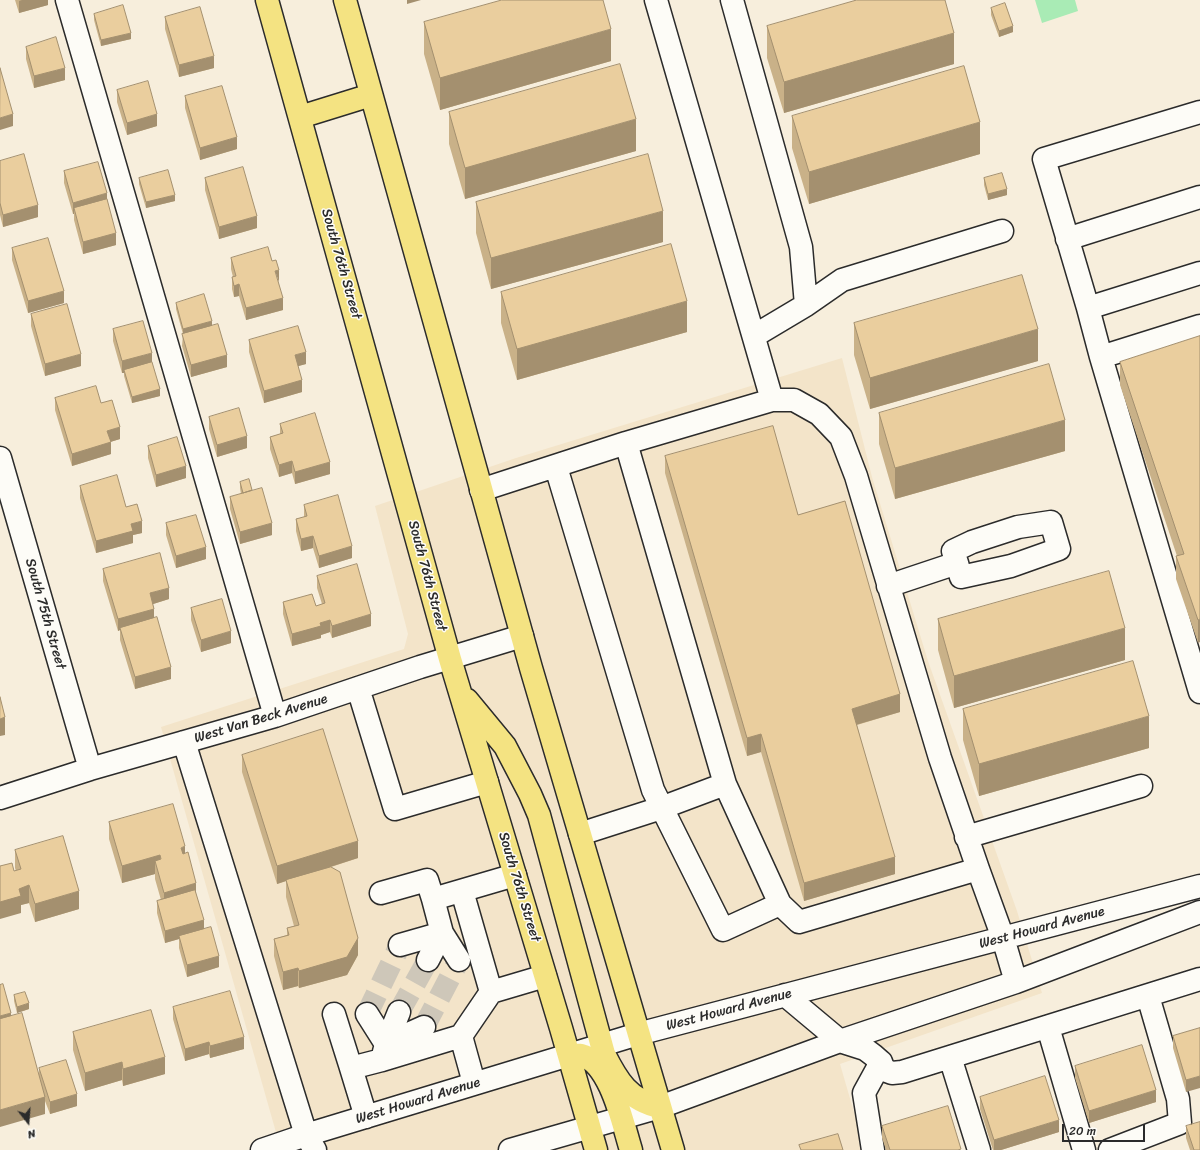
<!DOCTYPE html>
<style>
body{margin:0}
#map{position:relative;width:1200px;height:1150px;overflow:hidden;background:#f7eedc;font-family:Sriracha,sans-serif}
canvas{display:block}
.north{position:absolute;left:8px;top:1102px;width:40px;height:40px;-webkit-text-stroke:3px #fdfcf7;paint-order:stroke;rotate:163deg;font-size:11px;font-weight:700;line-height:16px;text-align:center;color:#2b2b2b}
.north::after{content:'';display:block;margin:auto;width:14px;height:18px;background:#2b2b2b;clip-path:polygon(50% 0,100% 100%,50% 72%,0 100%)}
.scale{position:absolute;left:1062px;top:1124px;width:83px;height:18px;box-sizing:border-box;border:2px solid #2b2b2b;border-top:0;padding-left:5px;font-size:12px;line-height:14px;white-space:nowrap;color:#2b2b2b;-webkit-text-stroke:3px #fdfcf7;paint-order:stroke}
</style>
<div id="map">
<canvas width="1200" height="1150"></canvas>
<div class="north">N</div>
<div class="scale">20 m</div>
</div>
<script>
const g = document.querySelector('canvas').getContext('2d');
g.lineJoin = 'round';
function fill(path, color) {
  g.fillStyle = color;
  g.fill(path, 'evenodd');
}
function stroke(path, color, width, dash) {
  g.strokeStyle = color;
  g.lineWidth = width;
  g.lineCap = dash ? 'butt' : 'round';
  g.setLineDash(dash || []);
  g.stroke(path);
}
function label(font, color, halo, rows, align = 'center') {
  g.font = font + ' Sriracha,sans-serif';
  g.lineWidth = 3;
  g.setLineDash([]);
  g.textBaseline = 'middle';
  g.strokeStyle = halo;
  g.fillStyle = color;
  for (const [text, x, y, turn = 0] of rows) {
    g.save();
    g.translate(x, y);
    g.rotate((+turn || 0) * Math.PI / 180);
    g.textAlign = isNaN(turn) ? turn : align;
    if (halo) g.strokeText(text, 0, 0);
    g.fillText(text, 0, 0);
    g.restore();
  }
}
fill(new Path2D(`
 M842,358L872,477L928,661L1017,911L1042,993L840,1064L865,1150H281L161,727L404,649L408,634L375,506L516,458Z`), '#f3e4c9');
fill(new Path2D(`
 M1035,0H1075L1078,11L1042,23Z`), '#a9ebb5');
stroke(new Path2D(`
 M399,1012L428,960
 M367,1014L400,945
 M424,1027L459,960`), '#cec7b9', 22, [22, 11]);
const minor = new Path2D(`
 M67,0L275,716
 M656,0L772,400
 M732,0L801,247L806,305
 M1067,239L1200,197
 M1088,308L1044,159L1200,112
 M1200,326L1101,357L1200,692
 M754,336L806,305L842,280L1002,231
 M1101,357L1088,308L1200,273
 M626,443L725,784L780,904L799,922L978,869
 M0,458L90,769
 M556,467L653,790L723,930L780,904
 M481,490L626,443L772,400H794L819,414L841,437L856,476L940,758L978,869L1003,938L1016,982
 M888,586L957,563L961,577L1011,566L1059,549L1051,522L1018,527L972,542L953,551L957,563
 M358,688L395,809L487,782
 M184,742L306,1135L315,1150
 M0,798L90,769L275,716L420,667L522,636
 M580,834L661,808L725,784
 M966,837L1141,786
 M462,891L491,992L461,1036L474,1083
 M381,893L427,880L433,899
 M400,945L442,933L428,960
 M459,960L442,933L433,899L515,875
 M491,992L545,976
 M785,995L840,1041L865,1049L873,1055L881,1062L884,1070L892,1073L902,1072L1200,979
 M399,1012L386,1044L424,1027
 M334,1014L351,1068
 M1048,1027L1084,1150
 M950,1057L979,1150
 M382,1060L461,1036
 M366,1117L351,1068L382,1060L386,1044L367,1014
 M262,1150L306,1135L638,1034L1200,886
 M510,1150L660,1107L840,1041L1016,982L1200,912
 M873,1150L864,1093L881,1062
 M1110,1150L1180,1123L1178,1099L1148,996`);
const major = new Path2D(`
 M267,0L450,659L561,1028L596,1150
 M345,0L531,668L673,1150
 M300,117L371,95
 M467,700L505,746L530,794L539,815L604,1054C617,1080 629,1101 660,1107
 M569,1055C572,1055 577,1054 581,1055C611,1063 623,1125 631,1150`);
stroke(minor, '#2b2b2b', 25);
stroke(major, '#2b2b2b', 25);
stroke(minor, '#fdfcf7', 22);
stroke(major, '#f4e382', 22);
fill(new Path2D(`
 M15,0H48V5L19,13Z
 M991,8L1013,32L999,37L991,15Z
 M94,14L131,39L101,46L94,20Z
 M165,17L214,68L179,77L165,29Z
 M424,22L611,61L440,110L424,54Z
 M767,26L954,64L784,113L767,58Z
 M26,47L65,80L34,88L26,59Z
 M117,90L157,126L127,135L117,102Z
 M185,96L237,149L200,160L185,108Z
 M449,112L636,151L465,199L449,144Z
 M792,116L980,154L809,204L792,148Z
 M0,161L38,217L3,227L0,215Z
 M64,171L107,199L116,245L83,254L74,220V214H73L64,183Z
 M139,178L175,201L146,208L139,184Z
 M205,178L257,228L219,239L205,190Z
 M984,178L1007,195L988,200L984,185Z
 M476,202L663,242L491,289L476,233Z
 M12,248L64,303L28,313L12,260Z
 M231,258L278,282L283,310L246,320L239,296L234,297L232,289V277H233L231,269Z
 M501,292L687,332L517,380L501,323Z
 M176,303L212,325L227,367L191,377L182,346L183,334L176,309Z
 M31,314L81,366L45,376L31,326Z
 M854,323L1038,361L870,409L854,355Z
 M113,329L152,364L160,396L132,403L124,376V373H122L113,341Z
 M1200,336L1198,643L1176,579V556H1177L1120,385V362Z
 M249,340L306,364L298,366L302,392L264,403L249,352Z
 M55,398L101,403L120,439L110,442L111,454L72,466L55,410Z
 M879,413L1065,451L895,499L879,444Z
 M209,417L247,448L217,457L209,429Z
 M280,424L330,474L295,484L292,473L279,477L270,449V437L280,434Z
 M148,446L186,478L156,487L148,458Z
 M665,456L798,515L900,712L857,725L895,874L804,901L761,752L747,756L665,473Z
 M240,482L252,491L272,535L240,544L230,509V497L241,494L240,488Z
 M80,486L126,507L142,533L133,535V543L96,553L80,498Z
 M304,505L352,558L319,568L313,548L301,551L296,531V519L304,517Z
 M166,523L206,559L176,568L166,535Z
 M103,569L169,599L153,604L154,618L171,679L135,689L120,640V630L118,631L103,581Z
 M317,576L371,626L332,638L330,632L321,635V638L292,646L283,614V602L316,606L322,604L317,588Z
 M191,608L231,643L201,652L191,620Z
 M938,619L1125,660L954,708L938,650Z
 M963,709L1149,748L979,796L963,740Z
 M242,755L358,858L331,867L358,955L347,975L299,988L298,986L283,990L274,956V939L287,935V928L294,926L286,897V881L277,884L242,772Z
 M109,822L185,853L196,894L204,929L219,967L187,977L179,948V939L165,943L157,913V901L161,900L155,879V874L122,883L109,839Z
 M15,850L79,909L35,922L29,903L21,905V913L14,871H16L15,868Z
 M14,995L29,1009L17,1013L14,1001Z
 M173,1007L244,1049L210,1058L209,1054L185,1061L173,1019Z
 M11,1016L39,1074V1068L77,1106L50,1114L45,1101V1114Z
 M1200,1028L1186,1092L1173,1048V1036Z
 M73,1032L165,1074L123,1086L122,1080L85,1091L73,1050Z
 M1075,1066L1156,1102L1089,1123L1075,1078Z
 M980,1097L1059,1132L1001,1150H993L980,1109Z
 M882,1126L961,1150H886L882,1138Z
 M1186,1126L1200,1150H1190L1186,1138Z`), '#c9b188');
fill(new Path2D(`
 M22,0H48V5L19,13V1Z
 M407,0H421L407,4Z
 M1013,26V32L999,37V31Z
 M611,29V61L440,110V78Z
 M131,33V39L101,46V40Z
 M954,33V64L784,113V82Z
 M214,56V68L179,77V65Z
 M65,68V80L34,88V76Z
 M13,114V126L0,130V118Z
 M157,114V126L127,135V123Z
 M636,119V151L465,199V168Z
 M980,122V154L809,204V172Z
 M237,137V149L200,160V148Z
 M1007,189V195L988,200V194Z
 M107,193V205L74,208V214H73V203Z
 M175,195V201L146,208V202Z
 M38,205V217L3,227V215Z
 M663,211V242L491,289V258Z
 M257,216V228L219,239V227Z
 M116,233V245L83,254V242Z
 M279,270V282L275,271Z
 M239,284V296L234,297V286Z
 M64,291V303L28,313V301Z
 M283,298V310L246,320V308Z
 M687,301V332L517,380V349Z
 M212,321V327L183,335V329Z
 M1038,329V361L870,409V378Z
 M306,352V364L295,367V355Z
 M152,353V364L124,370V373H122V361Z
 M81,354V366L45,376V364Z
 M227,355V367L191,377V365Z
 M302,380V392L264,403V391Z
 M160,389V396L132,403V397Z
 M1065,420V451L895,499V468Z
 M120,427V439L107,443V431Z
 M247,436V448L217,457V445Z
 M111,442V454L72,466V454Z
 M292,461V473L279,477V465Z
 M330,462V474L295,484V472Z
 M186,466V478L156,487V475Z
 M142,521V533L133,535V543L96,553V541L131,524Z
 M272,523V535L240,544V532Z
 M313,536V548L301,551V539Z
 M352,546V558L319,568V556Z
 M206,547V559L176,568V556Z
 M169,588V599L150,605V593Z
 M154,609V621L120,628V630L118,631V619Z
 M371,614V626L332,638V626Z
 M1200,619V642L1198,643V620Z
 M330,620V632L321,635V638L292,646V634L320,623Z
 M1125,628V660L954,708V676Z
 M231,631V643L201,652V640Z
 M171,667V679L135,689V677Z
 M900,694V712L852,726V709Z
 M1149,716V748L979,796V764Z
 M5,717V735L0,736V719Z
 M761,734V752L747,756V738Z
 M358,841V858L286,881V880V881L277,884V866Z
 M185,846V864L181,848Z
 M160,855V872L155,861V874L122,883V866Z
 M895,857V874L804,901V883Z
 M196,883V901L164,910V893Z
 M29,885V903L21,905V913L0,919V902L19,889Z
 M79,891V909L35,922V904Z
 M204,920V932L179,936V939L165,943V931Z
 M358,938V955L347,975L299,988V971Z
 M219,956V967L187,977V965Z
 M298,968V986L283,990V972Z
 M29,1003V1009L17,1013V1007Z
 M11,1013V1030L0,1034V1016Z
 M244,1037V1049L210,1058V1046Z
 M209,1042V1054L185,1061V1049Z
 M165,1057V1074L123,1086V1069Z
 M122,1062V1080L85,1091V1073Z
 M1200,1076V1088L1186,1092V1080Z
 M1156,1090V1102L1089,1123V1111Z
 M77,1094V1106L50,1114V1102Z
 M45,1097V1114L0,1127V1110Z
 M1059,1120V1132L1001,1150H994V1140Z`), '#a4906f');
const building = new Path2D(`
 M502,0H603L611,29L440,78L424,22Z
 M857,0H945L954,33L784,82L767,26Z
 M1005,3L1013,26L999,31L991,8Z
 M123,5L131,33L101,40L94,14Z
 M200,7L214,56L179,65L165,17Z
 M56,37L65,68L34,76L26,47Z
 M620,64L636,119L465,168L449,112Z
 M964,66L980,122L809,172L792,116Z
 M0,68L13,114L0,118Z
 M148,81L157,114L127,123L117,90Z
 M222,86L237,137L200,148L185,96Z
 M24,154L38,205L3,215L0,203V161Z
 M648,154L663,211L491,258L476,202Z
 M98,162L107,193L73,203L64,171Z
 M243,167L257,216L219,227L205,178Z
 M168,170L175,195L146,202L139,178Z
 M1002,173L1007,189L988,194L984,178Z
 M107,199L116,233L83,242L74,208Z
 M48,238L64,291L28,301L12,248Z
 M671,244L687,301L517,349L501,292Z
 M268,247L272,261L276,260L279,270L275,271L283,298L246,308L239,284L234,286L232,277L236,276L231,258Z
 M1022,275L1038,329L870,378L854,323Z
 M204,294L212,321L183,329L176,303Z
 M67,304L81,354L45,364L31,314Z
 M143,321L152,353L122,361L113,329Z
 M218,324L227,355L191,365L182,334Z
 M298,326L306,352L295,355L302,380L264,391L249,340Z
 M1200,336V619L1198,620L1176,556L1184,554L1120,362Z
 M152,362L160,389L132,397L124,370Z
 M1049,364L1065,420L895,468L879,413Z
 M96,386L101,403L112,400L120,427L107,431L111,442L72,454L55,398Z
 M239,408L247,436L217,445L209,417Z
 M315,413L330,462L295,472L292,461L279,465L270,437L283,433L280,424Z
 M773,426L798,515L845,501L900,694L852,709L895,857L804,883L761,734L747,738L665,456Z
 M177,437L186,466L156,475L148,446Z
 M117,475L126,507L137,504L142,521L131,524L133,531L96,541L80,486Z
 M249,479L252,490L243,493L240,482Z
 M262,488L272,523L240,532L230,497Z
 M338,495L352,546L319,556L313,536L301,539L296,519L307,516L304,505Z
 M196,515L206,547L176,556L166,523Z
 M160,553L169,588L150,593L154,609L118,619L103,569Z
 M357,564L371,614L332,626L330,620L320,623L321,626L292,634L283,602L312,594L316,606L325,603L317,576Z
 M1109,571L1125,628L954,676L938,619Z
 M222,599L231,631L201,640L191,608Z
 M157,617L171,667L135,677L120,628Z
 M1133,661L1149,716L979,764L963,709Z
 M0,697L5,717L0,719Z
 M323,729L358,841L277,866L242,755Z
 M173,804L185,846L181,848L183,854L188,852L196,883L164,893L155,861L161,859L160,855L122,866L109,822Z
 M63,836L79,891L35,904L29,885L19,889L21,896L0,902V866L12,863L14,871L21,869L15,850Z
 M331,867L340,872L358,938L347,957L299,971L298,968L283,972L274,939L289,935L287,928L299,925L286,880Z
 M195,890L204,920L165,931L157,901Z
 M211,927L219,956L187,965L179,936Z
 M3,984L11,1013L0,1016V985Z
 M230,991L244,1037L210,1046L209,1042L185,1049L173,1007Z
 M25,992L29,1003L17,1007L14,995Z
 M151,1010L165,1057L123,1069L122,1062L85,1073L73,1032Z
 M22,1013L45,1097L0,1110V1019Z
 M1200,1028V1076L1186,1080L1173,1036Z
 M1142,1045L1156,1090L1089,1111L1075,1066Z
 M66,1060L77,1094L50,1102L39,1068Z
 M1045,1076L1059,1120L994,1140L980,1097Z
 M948,1106L961,1149L958,1150H890L882,1126Z
 M1200,1122V1150H1194L1186,1126Z
 M838,1134L843,1150H801L799,1145Z`);
fill(building, '#eace9e');
stroke(building, '#a4906f', 1);
label('14px', '#2b2b2b', '#fdfcf7', [
 ["South 76th Street",341,264,74],
 ["South 76th Street",427,576,75],
 ["South 75th Street",45,614,74],
 ["West Van Beck Avenue",261,719,-17],
 ["South 76th Street",519,887,73],
 ["West Howard Avenue",1042,928,-15],
 ["West Howard Avenue",729,1010,-15],
 ["West Howard Avenue",418,1101,-17]
]);
</script>
